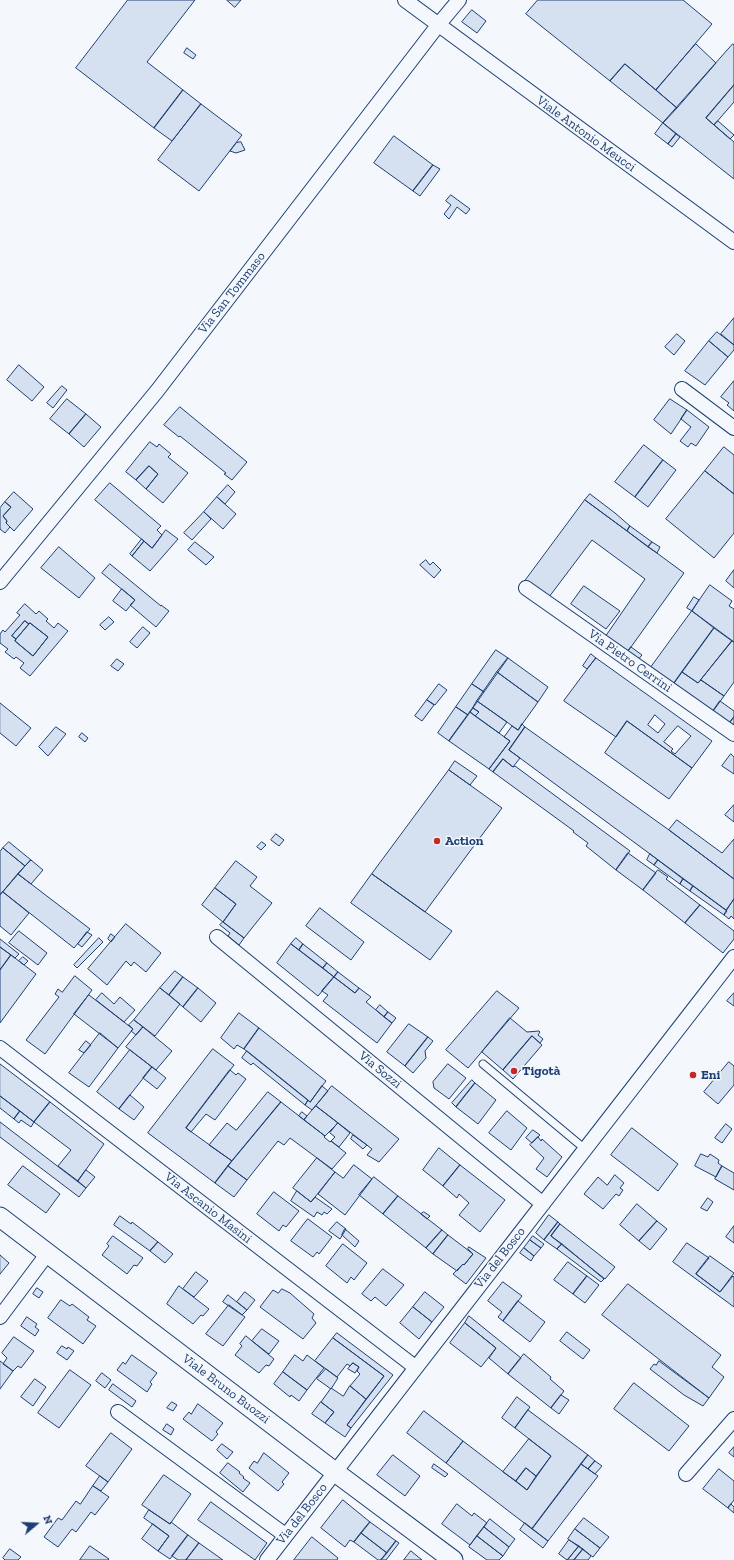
<!DOCTYPE html>
<meta charset="utf-8">
<style>
body{margin:0}
#map{position:relative;width:734px;height:1560px;overflow:hidden;background:#f4f7fb;font-family:"Zilla Slab",serif}
canvas{display:block}
.north{position:absolute;left:16px;top:1504px;width:40px;height:40px;-webkit-text-stroke:3px #f4f7fb;paint-order:stroke;rotate:71deg;font-size:11px;font-weight:700;line-height:16px;text-align:center;color:#1d3f73}
.north::after{content:'';display:block;margin:auto;width:14px;height:18px;background:#1d3f73;clip-path:polygon(50% 0,100% 100%,50% 72%,0 100%)}
</style>
<div id="map">
<canvas width="734" height="1560"></canvas>
<div class="north">N</div>
</div>
<script>
const g = document.querySelector('canvas').getContext('2d');
g.lineJoin = 'round';
function fill(path, color) {
  g.fillStyle = color;
  g.fill(path, 'evenodd');
}
function stroke(path, color, width, dash) {
  g.strokeStyle = color;
  g.lineWidth = width;
  g.lineCap = dash ? 'butt' : 'round';
  g.setLineDash(dash || []);
  g.stroke(path);
}
function label(font, color, halo, rows, align = 'center') {
  g.font = font + ' "Zilla Slab",serif';
  g.lineWidth = 3;
  g.setLineDash([]);
  g.textBaseline = 'middle';
  g.strokeStyle = halo;
  g.fillStyle = color;
  for (const [text, x, y, turn = 0] of rows) {
    g.save();
    g.translate(x, y);
    g.rotate((+turn || 0) * Math.PI / 180);
    g.textAlign = isNaN(turn) ? turn : align;
    if (halo) g.strokeText(text, 0, 0);
    g.fillText(text, 0, 0);
    g.restore();
  }
}
const building = new Path2D(`
 M128,0H195L147,62L183,90L154,128L76,68Z
 M227,0H241L235,7Z
 M538,0H683L712,24L656,90L625,64L610,81L526,14Z
 M472,10L486,21L477,33L462,22Z
 M696,44L716,63L677,108L656,90Z
 M733,44L734,45V85L706,118L734,142V179L663,123Z
 M187,48L196,55L193,59L184,53Z
 M625,64L677,108L663,123L610,81Z
 M734,85V102L714,125L706,118Z
 M183,90L201,104L172,141L154,128Z
 M201,104L242,135L199,191L158,160Z
 M718,121L734,135L730,139L714,125Z
 M663,123L676,134L668,144L655,134Z
 M676,134L680,137L672,147L668,144Z
 M394,136L433,165L413,191L374,163Z
 M241,142L245,150L236,153L230,151L236,143Z
 M433,165L440,169L420,196L413,191Z
 M451,195L470,209L466,214L457,207L449,219L444,214L451,205L446,201Z
 M734,318V345L721,334Z
 M717,332L734,345V350L728,357L709,341Z
 M677,334L685,341L674,355L665,347Z
 M709,341L728,357L705,385L685,371Z
 M19,365L44,387L32,401L7,380Z
 M734,381V411L727,405L729,403L721,397Z
 M62,386L67,390L53,408L47,403Z
 M67,399L86,414L69,434L50,419Z
 M670,399L687,410L671,434L654,420Z
 M180,407L247,462L232,480L224,474L226,473L180,436L179,437L164,425Z
 M687,410L709,427L696,446L691,443L688,447L680,441L691,427L681,419Z
 M86,414L101,427L84,447L69,434Z
 M150,442L157,447L159,444L171,454L168,457L188,473L163,503L146,489L158,474L149,466L136,480L126,472Z
 M644,445L663,460L635,497L615,482Z
 M724,447L734,455V494L705,471Z
 M663,460L676,470L648,507L635,497Z
 M149,466L158,474L146,489L136,480Z
 M705,471L734,494V533L714,558L666,519Z
 M110,483L161,526L157,530L162,535L152,548L95,500Z
 M228,485L235,492L225,504L217,497Z
 M14,492L33,509L14,531L6,523L7,521L3,516L11,507L5,502Z
 M590,494L615,513L630,526L627,531L585,500Z
 M217,497L236,514L223,529L204,512Z
 M585,500L684,573L626,654L605,637L645,579L592,540L549,597L525,581Z
 M5,502L11,507L3,516L7,521L6,523L10,527L5,533L0,529V508Z
 M204,512L211,519L192,540L184,533Z
 M630,526L652,542L648,547L627,531Z
 M166,530L178,539L150,571L132,556L144,541L152,548Z
 M142,539L144,541L132,556L130,554Z
 M195,542L214,557L206,565L188,550Z
 M652,542L660,547L657,553L648,547Z
 M59,547L95,578L79,598L41,568Z
 M426,560L430,565L433,562L441,570L434,578L420,565Z
 M110,564L161,606V605L169,611L156,627L130,605L135,600L102,573Z
 M734,570V588L726,581Z
 M710,585L732,601L729,606L734,609V642L692,611Z
 M584,586L620,611L606,629L571,604Z
 M122,589L135,600L126,611L113,601Z
 M694,597L699,600L692,611L687,608Z
 M25,604L36,614L39,611L48,619L46,621L54,628L58,623L68,631L30,676L20,668L24,663L16,657L14,659L5,652L8,649L0,643V634L3,630L5,632L20,615L17,613ZM25,621L29,624L30,623L48,637L33,656L15,641L16,639L12,636Z
 M692,611L714,628L672,686L649,670Z
 M109,617L114,622L105,630L100,625Z
 M25,621L29,624L16,639L12,636Z
 M30,623L48,637L33,656L15,641Z
 M143,627L150,633L137,648L130,642Z
 M714,628L732,641L698,683L682,672Z
 M732,641L734,642V682L724,696L701,680Z
 M631,647L642,655L637,661L626,654Z
 M496,650L508,658L484,692L472,684Z
 M591,654L596,658L587,669L583,666Z
 M508,658L548,687L538,702L497,672Z
 M596,658L712,741L692,768L627,721L616,737L564,701ZM655,715L665,724L658,733L648,725ZM678,726L691,736L675,754L671,751L673,749L664,742Z
 M117,659L124,664L118,671L111,666Z
 M497,672L538,702L518,730L477,701Z
 M682,672L698,683L701,680L724,696L711,714L672,686Z
 M439,684L447,690L435,705L427,700Z
 M472,684L484,692L468,715L456,707Z
 M427,700L434,705L422,721L415,716Z
 M477,701L507,722L499,733L475,716L479,712L473,708Z
 M720,701L734,711V717L727,726L711,714Z
 M0,703L31,728L16,746L0,733Z
 M456,707L468,715L449,741L438,733Z
 M473,708L479,712L475,716L470,712Z
 M470,712L510,741L489,769L449,741Z
 M734,717V731L727,726Z
 M627,721L692,768L669,799L605,753Z
 M522,724L525,727L509,750L520,758L513,767L503,759L493,772L489,769L510,741L504,737L512,726L518,730Z
 M56,727L66,734L48,756L39,747Z
 M525,727L669,830L734,879V899L726,910L509,750Z
 M82,733L88,738L85,742L79,737Z
 M731,754L734,757V774L722,766Z
 M503,759L513,767L515,766L630,851L616,870L586,846L588,843L573,832L574,831L493,772Z
 M455,761L477,776L470,785L449,770Z
 M449,770L502,808L425,912L372,874Z
 M734,805V822L725,815Z
 M677,820L722,853L734,839V879L669,830Z
 M276,834L284,840L279,846L271,840Z
 M9,842L31,860L25,866L3,848Z
 M262,842L266,845L261,850L257,847Z
 M3,848L25,866L0,895V852Z
 M628,853L656,873L643,890L616,870Z
 M650,854L658,860L654,865L647,860Z
 M31,860L43,870L31,884L18,874Z
 M658,860L683,879L680,884L654,865Z
 M236,861L257,877L250,886L272,903L244,938L223,922L236,904L215,888Z
 M658,870L668,877L666,879L700,905L685,923L643,890Z
 M18,874L90,929L74,948L3,892Z
 M372,874L452,931L430,960L351,903Z
 M683,879L693,886L690,891L680,884Z
 M693,886L727,911L724,915L690,891Z
 M215,888L236,904L223,922L202,905Z
 M3,892L29,913L11,935L0,926V895Z
 M734,899V919L731,916L729,919L724,915Z
 M700,905L734,931V939L723,953L685,923Z
 M320,908L364,942L351,960L306,926Z
 M223,922L244,938L239,945L228,936L230,933L220,925Z
 M126,924L161,953L146,972L134,962L131,966L126,961L107,985L88,969Z
 M19,931L47,953L38,965L9,943Z
 M87,932L92,935L82,947L78,944Z
 M111,934L115,937L111,942L108,939Z
 M99,938L103,942L77,968L74,965Z
 M296,938L303,944L299,950L291,944Z
 M0,939L19,954L15,958L0,947Z
 M291,944L334,977L318,996L277,963Z
 M303,944L327,963L323,968L299,950Z
 M0,947L11,955L0,970Z
 M11,955L36,974L0,1023V970Z
 M23,957L28,961L24,965L19,961Z
 M327,963L338,972L334,977L323,968Z
 M175,971L183,977L169,995L160,988Z
 M338,972L359,988L355,993L334,977Z
 M75,976L92,990L45,1054L26,1040L59,997L55,994L58,989L62,992Z
 M183,977L198,988L183,1007L169,995Z
 M334,977L355,993L359,988L371,997L366,1002L392,1023L377,1043L323,1001L328,995L322,991Z
 M160,988L180,1004L155,1036L134,1020Z
 M198,988L216,1003L201,1022L183,1007Z
 M497,991L519,1008L468,1068L446,1050Z
 M102,993L114,1004L120,997L135,1010L124,1022L96,1000Z
 M734,993V1006L727,1001Z
 M89,995L133,1029L118,1048L74,1014Z
 M380,1005L388,1012L384,1017L376,1010Z
 M388,1012L396,1018L392,1023L384,1017Z
 M239,1013L259,1028L244,1049L237,1045L234,1049L221,1038Z
 M510,1018L527,1032L539,1031L540,1032L538,1035L543,1039L540,1043L532,1036L503,1070L482,1052Z
 M134,1020L143,1027L136,1035L131,1031L133,1029L129,1025Z
 M409,1024L428,1037L405,1066L387,1052Z
 M143,1027L172,1051L156,1070L126,1047Z
 M259,1028L326,1081L310,1102L244,1049Z
 M100,1033L118,1048L89,1087L69,1073Z
 M532,1036L542,1045L513,1079L503,1070Z
 M428,1037L433,1041L425,1051L426,1058L413,1073L405,1066Z
 M86,1041L91,1045L84,1053L79,1050Z
 M213,1049L234,1065L186,1128L232,1161L215,1183L148,1133Z
 M130,1050L152,1067L119,1109L97,1092Z
 M247,1051L308,1100L305,1105L253,1063L251,1065L242,1058Z
 M729,1062L734,1066V1085L718,1104L704,1092Z
 M0,1064L50,1102L34,1122L0,1096Z
 M448,1064L466,1078L449,1099L434,1088L433,1082Z
 M152,1067L166,1078L157,1089L143,1078Z
 M230,1070L236,1075L238,1073L246,1079L215,1120L206,1114L191,1132L186,1128Z
 M472,1080L475,1083L456,1107L452,1103Z
 M475,1083L496,1100L478,1124L456,1107Z
 M322,1086L328,1091L312,1110L305,1105L308,1100L310,1102Z
 M332,1086L399,1139L379,1162L367,1155L372,1149L316,1106Z
 M268,1092L281,1102L232,1161L209,1145L227,1123L236,1130Z
 M130,1095L144,1107L134,1120L119,1109Z
 M0,1096L20,1111L14,1119L0,1108Z
 M50,1102L104,1144L78,1181L58,1166L71,1150L34,1122Z
 M281,1102L325,1136L324,1137L330,1142L331,1141L346,1153L332,1169L290,1138L284,1145L278,1141L247,1180L228,1166Z
 M316,1106L338,1123L325,1136L304,1120Z
 M20,1111L34,1122L31,1127L21,1120L19,1123L14,1119Z
 M507,1111L527,1128L511,1150L489,1133Z
 M302,1112L307,1116L304,1120L299,1116Z
 M0,1122L86,1188L79,1197L0,1137Z
 M338,1123L350,1133L339,1147L331,1141L335,1137L330,1133Z
 M726,1124L732,1129L722,1143L715,1138Z
 M632,1128L678,1164L658,1191L611,1155Z
 M533,1130L540,1135L532,1143L526,1138Z
 M353,1135L367,1145L363,1149L351,1139Z
 M538,1137L541,1141L542,1139L562,1157L547,1177L536,1169L544,1158L530,1145Z
 M439,1148L460,1165L443,1186L423,1170Z
 M701,1154L708,1157L710,1154L719,1160L718,1163L722,1166L716,1177L695,1166Z
 M317,1158L335,1172L311,1202L293,1188Z
 M354,1165L372,1179L345,1215L318,1194L335,1172L343,1178Z
 M460,1165L505,1200L480,1232L459,1215L469,1203L459,1194L457,1198L443,1186Z
 M23,1166L60,1194L46,1213L8,1185Z
 M228,1166L247,1180L234,1197L215,1183Z
 M722,1166L734,1173V1190L715,1179Z
 M86,1170L95,1177L86,1188L78,1181Z
 M615,1175L624,1183L620,1188L623,1190L619,1196L616,1194L603,1209L584,1194L598,1177L607,1185Z
 M374,1177L398,1196L383,1214L359,1195Z
 M297,1191L311,1202L315,1197L332,1209L327,1214L324,1212L322,1215L317,1212L314,1217L291,1201Z
 M274,1192L299,1211L286,1227L283,1225L279,1231L257,1214Z
 M398,1196L442,1230L426,1248L383,1214Z
 M708,1198L713,1202L707,1211L701,1208Z
 M637,1204L657,1221L639,1241L620,1225Z
 M424,1212L430,1216L427,1219L421,1214Z
 M549,1215L558,1222L544,1240L536,1233Z
 M120,1216L131,1224L132,1222L158,1242L150,1251L114,1225Z
 M308,1219L332,1237L319,1254L317,1252L313,1257L291,1241Z
 M657,1221L667,1229L650,1250L639,1241Z
 M337,1222L346,1229L340,1239L329,1231Z
 M558,1222L560,1224L551,1236L562,1244L557,1249L544,1240Z
 M560,1224L615,1267L605,1279L551,1236Z
 M734,1226V1243L726,1237Z
 M345,1229L359,1241L355,1247L342,1235Z
 M442,1230L448,1235L433,1254L426,1248Z
 M448,1235L473,1254L464,1265L463,1264L457,1271L433,1254Z
 M113,1236L143,1258L137,1266L134,1265L127,1274L102,1255L109,1246L107,1244Z
 M533,1236L544,1244L541,1248L530,1240Z
 M530,1240L541,1248L534,1256L524,1248Z
 M158,1242L173,1254L165,1263L150,1251Z
 M687,1243L709,1258L696,1274L720,1292L733,1276L734,1277V1307L673,1262Z
 M343,1244L367,1263L354,1280L351,1277L347,1283L326,1266Z
 M562,1244L604,1279L601,1282L557,1249Z
 M469,1247L486,1258L466,1284L453,1274L463,1264L464,1265L473,1254L468,1249Z
 M524,1248L534,1256L531,1261L520,1253Z
 M0,1255L9,1263L0,1274Z
 M710,1256L734,1273L720,1292L696,1274Z
 M568,1262L587,1276L573,1294L554,1280Z
 M383,1269L404,1285L386,1306L375,1297L371,1301L362,1294Z
 M196,1272L208,1281L194,1297L183,1289Z
 M587,1276L599,1285L585,1303L573,1294Z
 M503,1282L522,1296L503,1321L498,1317L502,1312L488,1301Z
 M628,1284L721,1355L712,1367L724,1377L709,1398L602,1315Z
 M179,1286L209,1309L203,1316L201,1315L193,1324L167,1304Z
 M37,1288L43,1292L39,1298L33,1294Z
 M282,1289L290,1293L314,1314L312,1318L316,1323L303,1339L260,1307L273,1290L278,1293Z
 M245,1292L255,1300L247,1310L237,1302Z
 M425,1292L444,1307L432,1322L413,1307Z
 M228,1295L247,1310L242,1315L223,1302Z
 M61,1300L70,1306L72,1304L89,1317L87,1320L96,1326L83,1344L48,1318Z
 M518,1301L545,1322L530,1342L503,1321Z
 M229,1305L245,1317L223,1346L206,1334Z
 M413,1307L432,1322L419,1339L400,1323Z
 M469,1316L521,1358L508,1374L489,1358L496,1348L465,1323Z
 M27,1317L37,1324L35,1327L39,1330L35,1336L21,1326Z
 M465,1323L496,1348L481,1367L450,1343Z
 M262,1329L279,1341L269,1354L252,1341Z
 M567,1332L590,1350L583,1359L560,1341Z
 M337,1333L393,1375L351,1428L347,1425L384,1376L333,1338Z
 M246,1336L274,1359L269,1366L266,1365L259,1373L235,1355L242,1346L240,1344Z
 M14,1337L34,1351L21,1368L18,1366L13,1371L3,1364L7,1358L2,1353Z
 M333,1338L384,1376L366,1399L350,1386L360,1374L357,1371L359,1367L353,1363L350,1366L347,1364L337,1377L315,1361Z
 M62,1346L67,1349L68,1347L74,1351L67,1360L57,1353Z
 M524,1354L551,1377L550,1379L564,1391L551,1408L508,1374Z
 M132,1355L157,1373L150,1382L152,1384L147,1392L117,1370L123,1362L125,1364Z
 M295,1355L303,1361L307,1355L324,1368L307,1390L283,1372Z
 M0,1361L13,1371L0,1389Z
 M659,1361L709,1398L703,1406L684,1395L650,1369L654,1364L656,1365Z
 M353,1363L359,1367L355,1373L348,1369Z
 M326,1369L338,1378L331,1389L317,1379Z
 M70,1370L91,1385L59,1428L38,1413Z
 M283,1372L307,1390L299,1401L291,1395L290,1397L274,1384Z
 M102,1373L111,1380L105,1388L96,1381Z
 M35,1379L46,1387L33,1406L21,1397Z
 M634,1383L689,1426L669,1451L614,1409Z
 M113,1384L136,1401L132,1407L109,1390Z
 M350,1386L366,1399L347,1425L351,1428L345,1437L325,1423L334,1412L321,1402L331,1388L343,1396Z
 M561,1395L569,1400L559,1414L551,1408Z
 M517,1397L530,1407L515,1428L502,1418Z
 M172,1402L177,1405L173,1411L167,1408Z
 M321,1402L334,1412L325,1423L312,1414Z
 M198,1404L223,1423L216,1432L218,1434L212,1441L183,1419L189,1412L191,1414Z
 M528,1410L588,1455L532,1529L446,1463L463,1441L527,1490L551,1456L515,1428Z
 M424,1411L463,1441L446,1463L407,1433Z
 M167,1424L174,1429L171,1435L163,1430Z
 M111,1433L132,1449L108,1482L86,1466Z
 M529,1439L551,1456L536,1476L526,1468L516,1481L503,1472Z
 M222,1444L233,1452L227,1459L217,1450Z
 M734,1447V1457L729,1453Z
 M264,1453L289,1473L282,1482L284,1484L278,1491L249,1468L254,1461L257,1463Z
 M393,1455L420,1476L405,1496L377,1475Z
 M588,1455L595,1461L588,1469L581,1464Z
 M595,1461L602,1466L595,1474L588,1469Z
 M228,1463L240,1472L239,1473L244,1477L243,1478L250,1483L243,1492L220,1473Z
 M434,1464L448,1474L445,1477L432,1468Z
 M581,1464L598,1476L548,1541L532,1529Z
 M526,1468L536,1476L527,1490L516,1481Z
 M719,1469L734,1481V1500L728,1508L703,1489Z
 M164,1475L191,1494L170,1524L142,1505Z
 M100,1476L108,1482L101,1491L93,1486Z
 M93,1486L109,1497L95,1515L91,1512L76,1532L72,1529L58,1547L44,1537L58,1518L62,1520L76,1501L80,1504Z
 M343,1500L370,1522L354,1542L350,1540L345,1547L321,1528Z
 M211,1502L267,1543L255,1560L198,1520Z
 M457,1504L472,1516L474,1513L487,1523L470,1545L442,1524Z
 M731,1504L734,1507V1513L728,1508Z
 M149,1510L170,1524L171,1522L188,1535L170,1559L158,1551L169,1536L144,1518Z
 M584,1518L609,1537L600,1548L575,1529Z
 M490,1519L515,1539L509,1547L484,1527Z
 M370,1522L396,1541L387,1553L361,1533Z
 M525,1523L548,1541L543,1548L520,1530Z
 M153,1524L169,1536L158,1551L142,1539Z
 M484,1527L509,1547L503,1556L477,1536Z
 M575,1529L600,1548L593,1557L568,1539Z
 M361,1533L387,1553L381,1560H378L354,1542Z
 M188,1535L199,1543L186,1560H178L172,1556Z
 M477,1536L503,1556L499,1560H487L469,1547Z
 M312,1537L338,1558L337,1560H294Z
 M569,1540L579,1546L567,1560L559,1554Z
 M396,1541L399,1543L386,1560H381Z
 M199,1543L223,1560H186Z
 M90,1546L109,1559L108,1560H80Z
 M579,1546L583,1549L574,1560H568Z
 M10,1549L21,1557L18,1560H5L3,1558Z
 M583,1549L591,1556L588,1560H574Z
 M411,1551L422,1560H404Z`);
fill(building, '#d5e0f0');
stroke(building, '#1d3f73', 1);
const service = new Path2D(`
 M483,1064L585,1149`);
const minor = new Path2D(`
 M405,0L734,242
 M682,389L734,428
 M0,582L157,391L439,24L459,0
 M526,588L734,734
 M217,937L543,1204
 M0,1048L415,1367
 M0,1317L48,1253
 M118,1412L285,1535
 M686,1474L734,1419
 M267,1560L734,957`);
const secondary = new Path2D(`
 M0,1217L335,1472L453,1560`);
stroke(service, '#1d3f73', 9);
stroke(minor, '#1d3f73', 16);
stroke(secondary, '#1d3f73', 21);
stroke(service, '#f4f7fb', 7);
stroke(minor, '#f4f7fb', 14);
stroke(secondary, '#f4f7fb', 19);
for (const [x, y, r, color] of [
 [437,841,4,"#c62828"],
 [514,1071,4,"#c62828"],
 [693,1075,4,"#c62828"]
]) {
  const dot = new Path2D();
  dot.arc(x, y, r, 0, 2 * Math.PI);
  g.fillStyle = color;
  g.fill(dot);
  stroke(dot, '#f4f7fb', 1.5);
}
label('13px', '#1d3f73', '#f4f7fb', [
 ["Viale Antonio Meucci",586,134,36],
 ["Via San Tommaso",232,293,-52],
 ["Via Pietro Cerrini",630,661,35],
 ["Via Sozzi",380,1070,39],
 ["Via Ascanio Masini",208,1208,38],
 ["Via del Bosco",500,1258,-52],
 ["Viale Bruno Buozzi",226,1389,37],
 ["Via del Bosco",302,1514,-52]
]);
label('bold 13px', '#1d3f73', '#f4f7fb', [
 ["Action",445,841],
 ["Tigotà",522,1071],
 ["Eni",701,1075]
], 'left');
</script>
